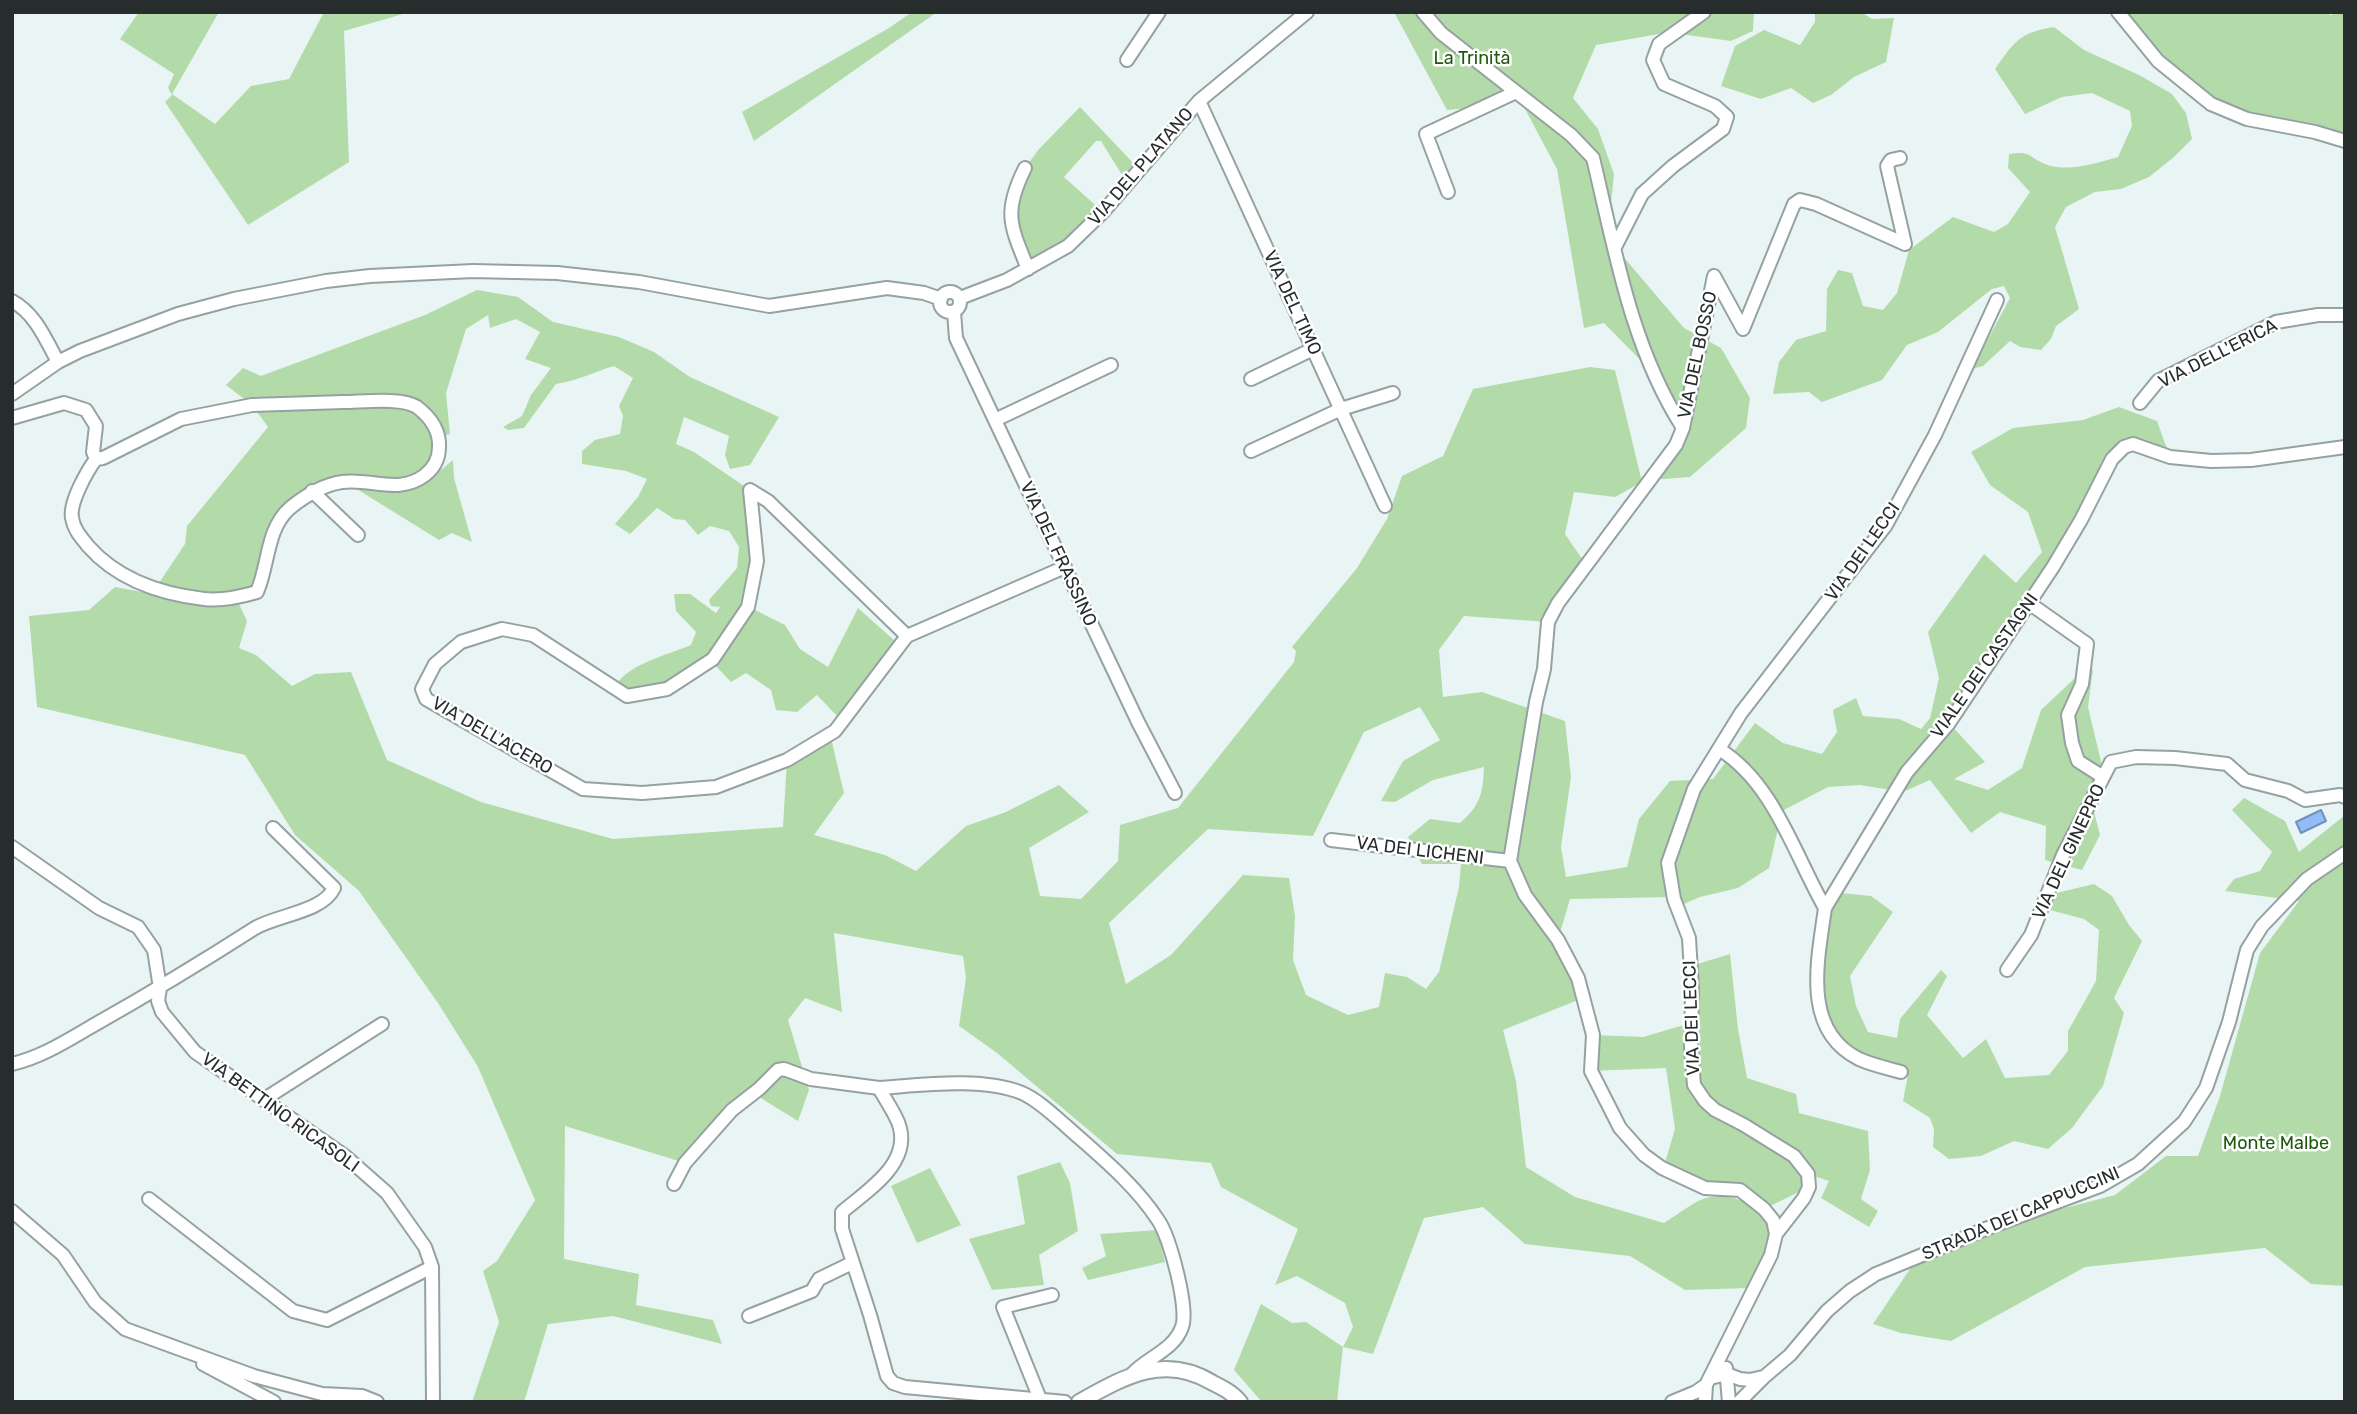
<!DOCTYPE html>
<meta charset="utf-8">
<style>
body{margin:0}
#map{position:relative;width:2357px;height:1414px;overflow:hidden;background:#e9f5f5;font-family:Rubik,sans-serif}
canvas{display:block}
.frame{position:absolute;inset:0;border:14px solid #272c2c;pointer-events:none}
</style>
<div id="map">
<canvas width="2357" height="1414"></canvas>
<div class="frame"></div>
</div>
<script>
const g = document.querySelector('canvas').getContext('2d');
g.lineJoin = 'round';
function fill(path, color) {
  g.fillStyle = color;
  g.fill(path, 'evenodd');
}
function stroke(path, color, width, dash) {
  g.strokeStyle = color;
  g.lineWidth = width;
  g.lineCap = dash ? 'butt' : 'round';
  g.setLineDash(dash || []);
  g.stroke(path);
}
function label(font, color, halo, rows, align = 'center') {
  g.font = font + ' Rubik,sans-serif';
  g.lineWidth = 5;
  g.setLineDash([]);
  g.textBaseline = 'middle';
  g.strokeStyle = halo;
  g.fillStyle = color;
  for (const [text, x, y, turn = 0] of rows) {
    g.save();
    g.translate(x, y);
    g.rotate((+turn || 0) * Math.PI / 180);
    g.textAlign = isNaN(turn) ? turn : align;
    if (halo) g.strokeText(text, 0, 0);
    g.fillText(text, 0, 0);
    g.restore();
  }
}
fill(new Path2D(`
 M139,12H219L172,94L215,124L251,86L289,79L324,12H410L344,31L349,162L248,225L165,102L172,95L168,88L174,74L120,39Z
 M912,12H937L754,141L742,112L889,28Z
 M1394,12H1754L1753,31L1731,41L1680,34L1676,31L1596,45L1573,98L1598,129L1614,174L1609,224L1615,247L1684,328L1721,348L1750,398L1746,428L1690,477L1650,480L1684,422L1653,373L1604,323L1584,328L1557,169L1516,92L1484,107L1447,110Z
 M1815,12H1861L1872,19L1894,18L1886,62L1854,77L1831,95L1813,103L1791,88L1761,99L1721,86L1735,46L1764,30L1800,45L1815,22Z
 M2118,12H2319L2332,15L2333,12H2345V142L2208,102L2158,61Z
 M2054,27L2084,50L2139,75L2172,94L2186,113L2192,139L2174,157L2149,177L2121,189L2095,192L2066,207L2055,227L2079,309L2056,326L2051,339L2041,350L2020,347L2010,341L1983,366L1972,369L2010,298L2004,286L1992,289L1938,332L1907,345L1882,380L1822,402L1809,392L1773,394L1779,362L1796,340L1826,331L1827,289L1838,270L1852,273L1863,306L1883,310L1897,293L1909,250L1953,217L1994,232L2008,224L2030,192L2008,168L2009,154C2032,151 2026,156 2045,164C2068,173 2096,163 2118,157L2132,126L2130,111L2092,93L2062,97L2025,114L1995,69C2014,42 2020,32 2054,27Z
 M1080,107L1139,169L1127,183L1101,141H1096L1064,177L1103,212L1028,269L1019,246L1015,189L1025,168L1039,149Z
 M477,290L518,297L553,322L619,337L654,352L690,377L779,417L750,465L730,469L725,455L729,436L684,417L676,444L694,452L750,490L757,561L749,607L785,625L800,649L828,667L858,608L895,641L838,717L817,695L797,712L776,710L771,690L746,673L731,682L711,661L667,689L627,696L615,689C621,666 670,654 691,645L696,632L676,611L674,594H690L716,613L720,607L711,606L709,600L737,568L739,547L729,531L710,526L698,535L685,520L674,519L657,508L630,534L615,524L638,497L647,479L626,471L582,464V451L595,440L620,434L623,416L619,406L633,378L614,366C594,372 577,381 556,384L524,428L508,430L503,427L522,416L531,395L551,368L525,359L540,332L516,319L490,328L488,315L466,329L446,393L450,434L439,437L433,469L401,486L419,488L453,460L454,478L472,542L452,533L439,540L347,483L337,484L287,511L257,592L237,598L155,589L185,544L187,526L268,427L252,405L226,385L243,368L261,376L425,315Z
 M1590,367L1615,370L1642,482L1615,497L1574,492L1565,534L1587,566L1548,622L1464,616L1439,650L1443,697L1482,692L1565,721L1571,777L1561,847L1566,877L1627,867L1639,819L1670,781L1713,779L1755,723L1783,743L1822,754L1837,732L1833,710L1856,698L1863,716L1899,719L1921,729L1930,718L1939,678L1928,632L1984,554L2016,583L2042,552L2028,512L1990,485L1971,452L2013,428L2083,420L2119,407L2157,421L2170,457L2124,447L2081,520L1949,723L1985,762L1954,779L1988,790L2022,768L2041,710L2075,678L2093,669L2088,707L2104,774L2091,800L2100,835L2082,870L2045,860L2046,826L2000,812L1971,833L1930,780L1903,792L1860,785L1828,787L1782,811L1769,868L1738,888L1700,897L1677,907L1673,897L1570,899L1558,940L1583,998L1503,1030L1516,1081L1526,1167L1575,1197L1664,1223C1676,1216 1694,1201 1706,1198C1729,1191 1769,1206 1771,1233C1772,1251 1757,1272 1749,1288L1685,1290L1630,1256L1525,1244L1483,1207L1424,1218L1373,1354L1343,1347L1337,1402H1262L1234,1370L1261,1304L1292,1323L1306,1322L1343,1347L1353,1327L1345,1303L1297,1276L1275,1285L1298,1229L1221,1187L1211,1163L1117,1154L997,1053L959,1026L966,978L963,956L834,933L842,1012L805,998L788,1020L809,1090L798,1121L759,1097L732,1110L685,1163L565,1126L564,1259L639,1274L636,1305L713,1320L722,1344L613,1316L548,1324L524,1402H472L499,1322L483,1271L497,1261L535,1200L478,1067L438,1003L359,891L295,835L245,755L37,707L29,616L89,610L115,587L213,605L239,604L247,621L239,648L256,655L292,686L315,674L351,672L387,760L481,802L613,839L783,827L787,760L830,734L844,793L814,835L885,855L916,871L966,826L1006,812L1059,785L1089,812L1029,848L1040,896L1081,899L1118,861L1120,825L1178,808L1294,662L1296,651L1292,647L1357,568L1387,519L1402,476L1443,456L1473,389ZM1420,707L1440,740L1403,761L1381,801L1395,802L1433,780L1484,767C1483,793 1480,806 1460,823L1430,819L1408,837L1422,864H1461L1459,887L1439,972L1426,989L1407,977L1385,973L1379,1007L1348,1015L1306,995L1293,960L1295,916L1289,878L1243,875L1171,955L1126,984L1109,923L1208,829L1313,836L1364,732Z
 M2244,798L2285,821L2299,852L2345,815V1286L2311,1284L2265,1248L2085,1267L1951,1341L1901,1333L1873,1324L1912,1266L2057,1210L2115,1195L2166,1156H2198L2220,1096L2260,953L2299,901L2225,891L2234,879L2260,871L2272,852L2232,810Z
 M2094,884L2112,896L2129,925L2142,941L2114,998L2124,1013L2103,1086L2072,1128L2048,1149L2014,1141L1981,1156L1949,1159L1933,1147L1934,1129L1930,1118L1903,1101L1908,1075L1838,1043L1818,997L1825,908L1841,893L1871,896L1893,912L1850,976L1856,1006L1868,1032L1897,1038L1900,1019L1941,970L1947,976L1927,1015L1963,1058L1986,1039L2005,1078L2049,1075L2068,1051V1031L2096,981L2099,930L2084,919L2042,908L2048,895Z
 M1730,954L1738,1029L1747,1078L1796,1094L1799,1113L1868,1131L1870,1170L1861,1199L1878,1211L1869,1227L1821,1198L1829,1181L1808,1174L1809,1187L1764,1209L1740,1190L1705,1188L1664,1166L1675,1129L1666,1068L1591,1071L1593,1035L1643,1037L1691,1023V966Z
 M1060,1162L1070,1183L1078,1231L1039,1255L1044,1285L992,1290L969,1239L1025,1224L1017,1176Z
 M930,1168L961,1225L917,1243L891,1186Z
 M1157,1230L1165,1262L1088,1280L1082,1268L1106,1256L1100,1234Z`), '#b3dba9');
const water = new Path2D(`
 M2321,810L2326,821L2301,833L2296,822Z`);
fill(water, '#92bcf8');
stroke(water, '#7291bb', 2);
const minor = new Path2D(`
 M1423,12L1441,33L1571,135L1593,158C1615,250 1631,347 1683,428
 M2118,12L2158,61L2211,104L2247,119L2315,132L2345,141
 M1127,60L1159,12
 M1199,101L1385,506
 M1025,168C1003,212 1010,225 1028,269
 M1448,192L1426,134L1516,92
 M1615,247L1642,194L1673,166L1723,129L1727,117L1715,106L1664,84L1653,60L1659,44L1704,12
 M940 302a10 10 0 1 1 20 0a10 10 0 1 1-20 0Z
 M960,298L1007,280L1068,246L1103,212L1199,101L1307,12
 M12,301C35,313 46,340 58,362
 M954,312L956,338L1138,722L1175,793
 M1251,379L1313,349
 M12,394L58,362L80,351L178,314L234,299L326,281L370,276L473,271L557,273L639,282L769,306L887,288L924,293L941,299
 M343,402C362,402 402,397 417,407C430,417 440,430 439,447C439,459 434,468 425,475C399,495 372,478 342,482C322,485 306,495 290,508C266,529 269,565 257,592C240,597 222,601 204,599C161,594 117,579 88,546C81,537 74,530 72,518C69,503 87,471 96,459L103,458L181,419L252,405Z
 M2140,403L2158,381L2276,322L2318,315H2345
 M12,418L64,403L86,410L96,426L93,452L96,459
 M995,420L1111,365
 M1251,451L1341,409L1393,393
 M312,491L358,535
 M2029,603L2087,644L2082,684L2068,715L2072,743L2078,761L2103,777
 M907,636L835,731L787,760L716,787L642,793L583,789L426,699L422,689L435,664L461,642L502,629L533,635L627,696L667,689L713,659L748,607L757,561L750,490L768,501L907,636L1065,567
 M1719,749C1774,783 1794,854 1825,908L1907,772L1949,723L2053,567L2081,520L2112,459L2124,447L2133,444L2170,457L2211,461L2251,460L2345,447
 M1331,840L1510,861
 M12,847L99,908L138,927L154,950L160,988L158,1001L162,1012L195,1052L345,1156L387,1193L425,1247L432,1267L433,1402
 M1825,908C1818,960 1801,1030 1859,1059C1872,1065 1887,1068 1901,1072
 M2007,970L2031,935L2063,855L2111,762L2136,757L2175,758L2227,764L2245,780L2288,791L2305,800L2340,795L2345,797
 M12,1064C42,1057 68,1040 94,1025C149,994 202,962 255,928C277,915 323,912 334,888L273,828
 M879,1088C923,1085 981,1077 1022,1093C1038,1100 1052,1114 1065,1125C1097,1154 1134,1183 1158,1220C1170,1237 1189,1309 1182,1327C1174,1350 1148,1357 1132,1374
 M263,1100L382,1024
 M674,1184L685,1163L732,1110L759,1089L778,1070L784,1069L811,1079L879,1088C885,1099 893,1110 898,1122C914,1162 868,1190 842,1212V1229L870,1315L887,1376L893,1383L905,1387L1065,1402
 M149,1199L293,1311L327,1320L432,1267
 M12,1211L63,1255L95,1302L125,1329L254,1376L322,1394L362,1396L377,1402
 M1776,1234L1804,1198L1809,1187L1808,1174L1794,1156L1744,1125L1715,1110L1705,1101L1694,1085L1691,1047L1692,989L1689,938L1674,899L1668,863L1694,789L1741,713L1886,525L1935,435L1997,300
 M749,1316L812,1291L819,1279L852,1263
 M203,1364L274,1402
 M1726,1368L1729,1402
 M1710,1378L1727,1374L1740,1379L1750,1380L1763,1377
 M1040,1399L1003,1307L1052,1295
 M1672,1402L1696,1392L1706,1385
 M1705,1402L1706,1385L1771,1255L1776,1234L1773,1220L1764,1209L1740,1190L1705,1188L1662,1168L1644,1155L1620,1128L1591,1071L1593,1035L1578,978L1558,940L1525,895L1510,861L1536,702L1544,669L1548,622L1558,603L1676,445L1683,428L1714,276L1743,329L1794,204L1800,200L1816,204L1905,244L1887,166L1891,160L1900,158
 M1739,1402L1764,1377L1790,1355L1827,1311L1850,1291L1876,1274L1988,1228L2100,1186L2138,1164L2184,1122L2206,1088L2229,1022L2247,950L2262,926L2307,879L2345,853`);
const major = new Path2D(`
 M1079,1402C1124,1377 1164,1353 1213,1383C1223,1388 1233,1393 1240,1402`);
stroke(minor, '#96a1a1', 16);
stroke(major, '#96a1a1', 18);
stroke(minor, '#fff', 12);
stroke(major, '#fff', 14);
label('18px', '#1f590d', '#fff', [
 ["La Trinità",1472,59],
 ["Monte Malbe",2276,1144]
]);
label('18px', '#272c2c', '#fff', [
 ["VIA DEL PLATANO",1141,167,-49],
 ["VIA DEL TIMO",1292,303,65],
 ["VIA DELL'ERICA",2218,354,-27],
 ["VIA DEL BOSSO",1698,355,-78],
 ["VIA DEI LECCI",1863,552,-55],
 ["VIA DEL FRASSINO",1058,554,65],
 ["VIALE DEI CASTAGNI",1985,666,-55],
 ["VIA DELL'ACERO",492,736,30],
 ["VA DEI LICHENI",1420,851,7],
 ["VIA DEL GINEPRO",2069,852,-65],
 ["VIA DEI LECCI",1692,1018,-92],
 ["VIA BETTINO RICASOLI",280,1113,36],
 ["STRADA DEI CAPPUCCINI",2021,1214,-23]
]);
</script>
